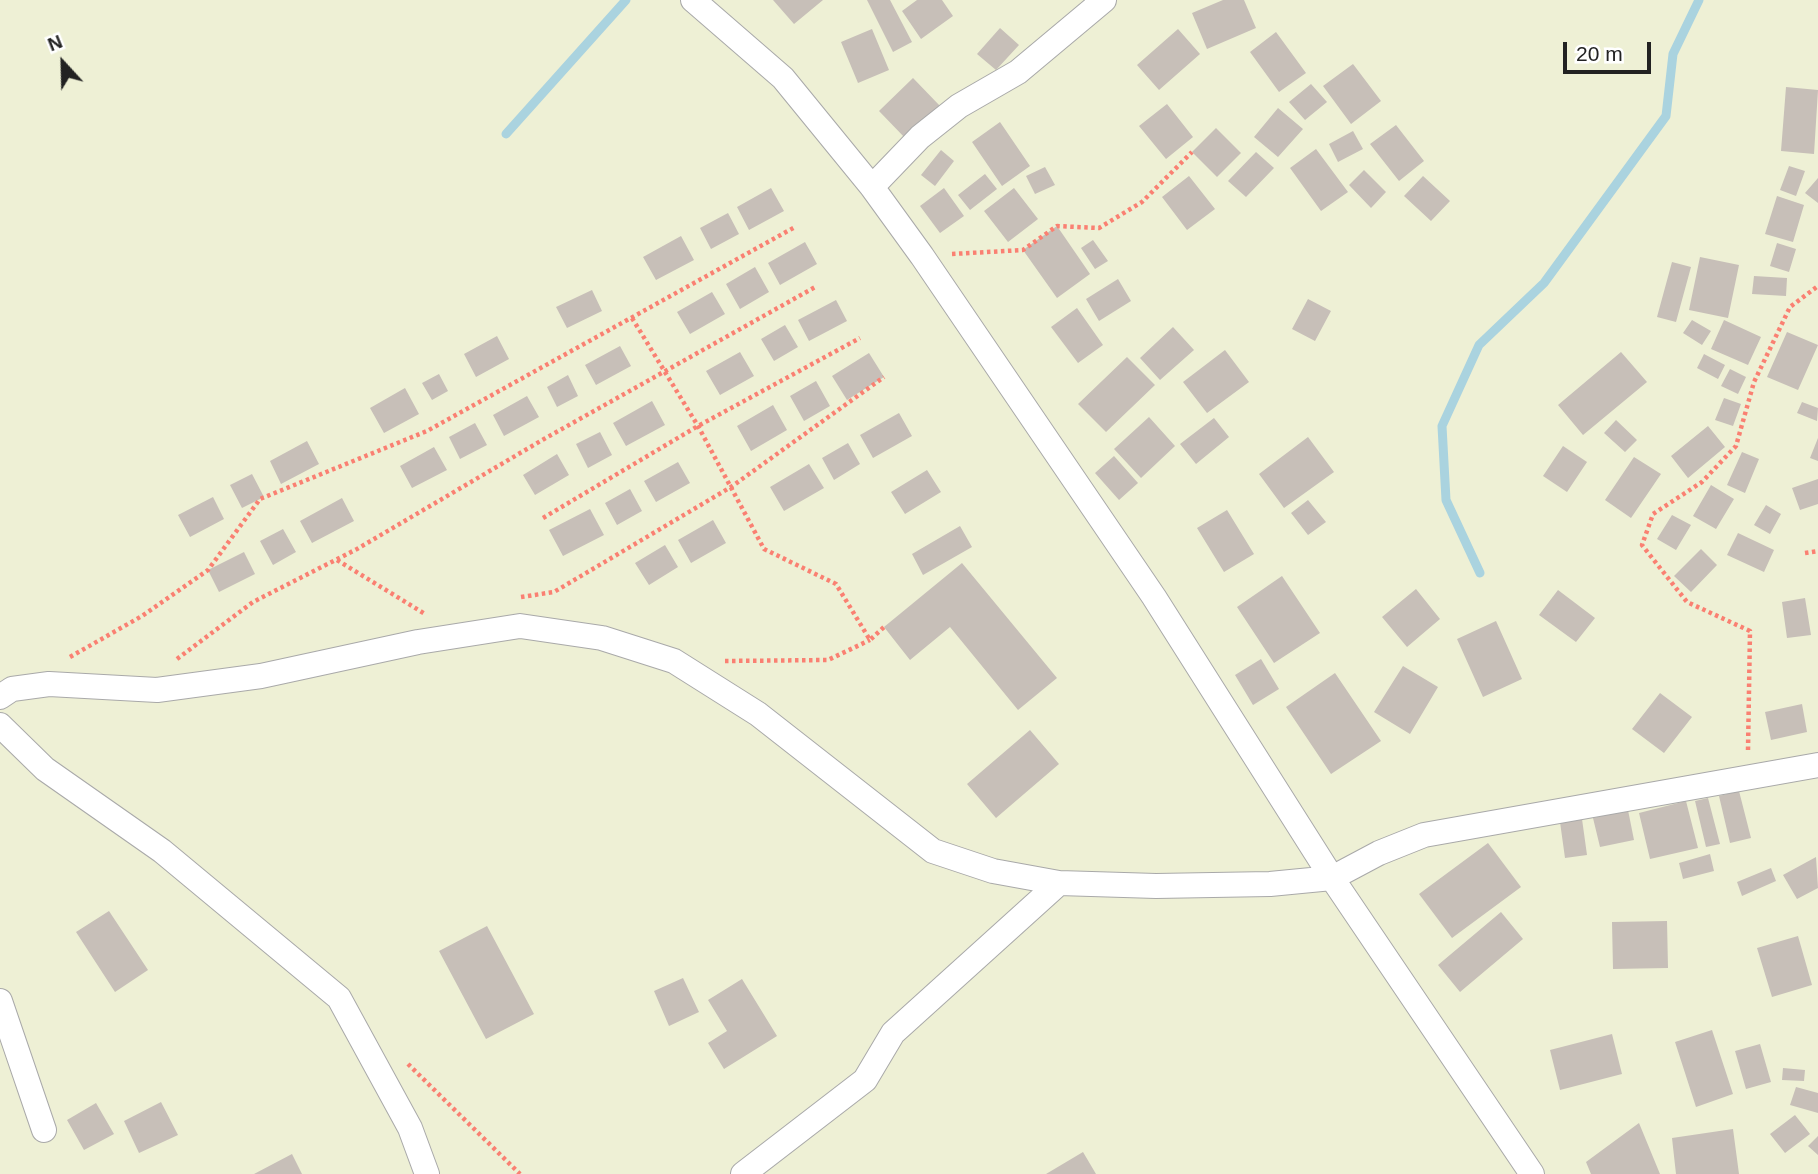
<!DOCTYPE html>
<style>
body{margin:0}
#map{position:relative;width:1818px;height:1174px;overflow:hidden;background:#f2efe9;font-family:Helvetica,sans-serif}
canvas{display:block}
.north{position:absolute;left:28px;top:28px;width:70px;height:70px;-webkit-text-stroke:5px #fff;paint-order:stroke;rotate:338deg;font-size:19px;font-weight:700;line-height:28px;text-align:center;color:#222}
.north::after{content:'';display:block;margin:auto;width:24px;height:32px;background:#222;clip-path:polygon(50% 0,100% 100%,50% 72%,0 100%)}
.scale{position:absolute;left:1563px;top:42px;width:88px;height:32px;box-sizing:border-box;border:4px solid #222;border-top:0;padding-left:9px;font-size:21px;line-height:24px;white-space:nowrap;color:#222;-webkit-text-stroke:5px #fff;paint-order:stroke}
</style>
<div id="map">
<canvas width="1818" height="1174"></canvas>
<div class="north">N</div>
<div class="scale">20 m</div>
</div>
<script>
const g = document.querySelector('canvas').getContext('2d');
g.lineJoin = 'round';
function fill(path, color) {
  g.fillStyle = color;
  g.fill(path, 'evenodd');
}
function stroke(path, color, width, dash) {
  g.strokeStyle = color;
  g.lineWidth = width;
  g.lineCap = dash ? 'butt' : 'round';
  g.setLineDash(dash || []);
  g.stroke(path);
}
fill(new Path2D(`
 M0,0H1818V1174H0Z`), '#eef0d5');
stroke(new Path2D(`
 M506,134L626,0
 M1480,573L1446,500L1442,426L1479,345L1544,283L1666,116L1673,54L1699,0`), '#aad3df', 9);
fill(new Path2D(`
 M773,0H823L794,24Z
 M867,0H890L912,42L893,52Z
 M917,0H942L953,16L921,39L902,11Z
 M1223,0H1244L1256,28L1207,49L1192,13Z
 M1000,28L1019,45L996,70L977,54Z
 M872,29L889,70L858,83L841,42Z
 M1178,29L1200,54L1159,90L1137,65Z
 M1276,32L1306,73L1279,92L1250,52Z
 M1353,64L1381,101L1351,124L1323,86Z
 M913,78L940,106L906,139L879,111Z
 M1311,84L1327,102L1305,120L1289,102Z
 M1786,87L1818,90L1814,154L1781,151Z
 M1167,104L1193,137L1166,159L1139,126Z
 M1278,108L1303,129L1278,157L1254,137Z
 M1000,122L1030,166L1002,186L972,142Z
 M1396,125L1424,161L1399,181L1370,144Z
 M1216,128L1241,153L1217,177L1192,152Z
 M1353,131L1363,149L1338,162L1329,144Z
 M1316,149L1348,192L1321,211L1290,168Z
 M941,150L954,161L935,186L921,175Z
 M1256,152L1274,168L1246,197L1228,181Z
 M1789,166L1805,171L1796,196L1780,190Z
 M1045,167L1055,185L1035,194L1026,176Z
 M1364,170L1386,192L1371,208L1349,185Z
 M985,174L997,189L970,210L958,195Z
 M1189,176L1215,209L1187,230L1162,197Z
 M1423,176L1450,201L1431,221L1404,196Z
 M1818,178V203L1805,193Z
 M771,188L784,211L749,230L737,207Z
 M944,188L964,216L940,233L920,206Z
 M1014,188L1038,219L1008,242L984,211Z
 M1777,196L1804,205L1793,242L1765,234Z
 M728,213L739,234L711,249L700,228Z
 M1057,226L1090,274L1057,298L1023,250Z
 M681,236L694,260L656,280L643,257Z
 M1093,240L1108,261L1095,269L1081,248Z
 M805,242L817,264L780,285L768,263Z
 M1777,243L1796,249L1789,272L1770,266Z
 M1700,257L1739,265L1728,318L1689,310Z
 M1672,262L1691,267L1676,322L1657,317Z
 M755,267L769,292L740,309L726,284Z
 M1754,276L1787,278L1786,296L1752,294Z
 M1118,279L1131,301L1099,321L1086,299Z
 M592,290L602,311L567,328L556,307Z
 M712,292L725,314L690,334L677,312Z
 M1308,299L1331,311L1315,341L1292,329Z
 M836,300L847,321L809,341L798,320Z
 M1077,308L1103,345L1078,363L1051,327Z
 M1692,320L1711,331L1702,345L1683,333Z
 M1724,320L1761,337L1748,365L1711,349Z
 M785,325L798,347L774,361L761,339Z
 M1173,327L1194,350L1160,380L1140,358Z
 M1787,332L1818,345L1798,390L1767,377Z
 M497,336L509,359L476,377L464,354Z
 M620,346L631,366L596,385L585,365Z
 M1225,350L1249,382L1207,413L1183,382Z
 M740,352L754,376L720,395L706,371Z
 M1621,352L1647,382L1583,435L1558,405Z
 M869,353L884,377L847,400L832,376Z
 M1704,354L1725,365L1718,379L1697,368Z
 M1127,357L1155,385L1106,432L1078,404Z
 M1730,369L1746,377L1738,394L1721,386Z
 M439,374L448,391L432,400L422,383Z
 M568,375L578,396L557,407L547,387Z
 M816,381L830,406L804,421L790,396Z
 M405,388L419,414L384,433L370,408Z
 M527,396L539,417L504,436L493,415Z
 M1724,398L1741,404L1733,426L1715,420Z
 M652,401L665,425L626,446L613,423Z
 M1802,402L1818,408L1817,421L1797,413Z
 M773,405L787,430L751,451L737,426Z
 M899,413L912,436L873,458L860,435Z
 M1149,417L1175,446L1141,478L1114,449Z
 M1214,418L1229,437L1196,464L1180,444Z
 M1616,420L1637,440L1625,452L1604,433Z
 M475,423L487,445L460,459L449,437Z
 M1708,426L1725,447L1688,478L1671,456Z
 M600,432L612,455L588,468L576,444Z
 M1308,437L1334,472L1284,508L1259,474Z
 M1818,438V461L1810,458Z
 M307,441L319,464L281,484L270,461Z
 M848,443L860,464L834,480L822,458Z
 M1563,446L1587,462L1567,492L1543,476Z
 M434,447L447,470L412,488L400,466Z
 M1742,452L1759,459L1745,493L1727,485Z
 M557,454L569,475L535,495L523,475Z
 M1114,456L1138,483L1119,500L1095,473Z
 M1634,457L1661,474L1631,518L1605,500Z
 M678,462L690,483L656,502L644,481Z
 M809,464L824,488L784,511L770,487Z
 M927,470L941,492L905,514L891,492Z
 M252,474L264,497L242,508L230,485Z
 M1818,479V504L1800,510L1792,488Z
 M1711,485L1734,499L1716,529L1693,516Z
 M630,489L642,511L617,525L605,503Z
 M213,497L224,519L190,537L178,515Z
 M342,498L354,521L312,543L300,521Z
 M1308,500L1326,522L1308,535L1291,513Z
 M1766,505L1781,514L1770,534L1754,525Z
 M590,509L604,535L563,556L549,530Z
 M1227,510L1254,554L1224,572L1197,528Z
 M1672,515L1691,525L1676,550L1657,539Z
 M713,520L726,543L691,563L678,540Z
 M960,526L972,547L923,575L912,554Z
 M283,529L296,552L273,565L260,541Z
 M1738,533L1774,550L1764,572L1727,555Z
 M665,545L678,567L649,585L635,563Z
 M1701,549L1717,565L1691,592L1674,576Z
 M244,552L255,574L219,592L208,570Z
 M962,563L1057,678L1018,710L950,627L910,660L884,627Z
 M1282,576L1320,633L1274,663L1237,607Z
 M1416,589L1440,619L1407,647L1382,617Z
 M1558,590L1595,618L1576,642L1539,615Z
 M1805,598L1811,635L1787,638L1782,602Z
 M1496,621L1522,679L1483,697L1457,639Z
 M1261,659L1279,689L1253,705L1235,675Z
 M1403,666L1438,687L1410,734L1374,712Z
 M1335,673L1381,741L1331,774L1286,707Z
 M1660,693L1692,717L1664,753L1632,729Z
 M1802,704L1807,732L1771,740L1765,712Z
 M1030,730L1059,764L996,818L967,784Z
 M1739,791L1751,838L1730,843L1719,796Z
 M1708,798L1720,844L1706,847L1695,801Z
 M1686,801L1698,848L1650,859L1639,813Z
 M1628,810L1634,840L1600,847L1593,818Z
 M1582,819L1587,855L1565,858L1560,822Z
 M1488,843L1521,887L1452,938L1419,894Z
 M1710,854L1714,871L1683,879L1679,863Z
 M1816,857L1818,888L1797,899L1783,875Z
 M1771,868L1776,881L1742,896L1737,882Z
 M109,911L148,970L115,992L76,932Z
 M1501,912L1523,939L1460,992L1438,965Z
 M1667,921L1668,968L1613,969L1612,922Z
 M487,926L534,1014L486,1039L439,951Z
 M1798,936L1812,985L1772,997L1757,948Z
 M683,978L699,1012L669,1026L654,991Z
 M742,979L777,1036L724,1069L708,1043L727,1031L708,1000Z
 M1712,1030L1733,1094L1696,1107L1675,1042Z
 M1612,1034L1622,1074L1560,1090L1550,1050Z
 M1760,1044L1771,1082L1746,1089L1735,1051Z
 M1783,1068L1805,1070L1804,1081L1782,1080Z
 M1796,1087L1818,1093V1113L1790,1105Z
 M161,1102L178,1135L139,1153L124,1121Z
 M96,1103L114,1134L84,1150L67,1120Z
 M1795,1115L1810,1134L1785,1153L1770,1134Z
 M1639,1123L1660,1174H1591L1586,1162Z
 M1733,1129L1739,1174H1676L1672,1138Z
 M1818,1136V1155L1808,1146Z
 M1083,1152L1096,1174H1046Z
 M292,1154L302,1174H254Z`), '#c7bfb8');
const street = new Path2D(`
 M693,0L783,78L872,187L922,256L1154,597L1332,878L1532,1174
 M872,187L920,137L959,106L1018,72L1104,0
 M0,697L12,689L49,684L157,690L261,676L418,642L520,626L602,638L674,661L758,714L933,851L993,871L1059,883L1156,886L1270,884L1332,878L1379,853L1424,835L1818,765
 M0,725L45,769L162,851L339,998L410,1128L427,1174
 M0,1001L44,1130
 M743,1174L865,1080L893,1033L1059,883`);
stroke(street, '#a9a9a9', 26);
stroke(new Path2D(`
 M952,254L1023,250L1057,226L1099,228L1142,202L1192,152
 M632,318L698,426L764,549L836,584L870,640L884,627
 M543,518L698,426L860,338
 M1805,553L1818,551
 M337,560L425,614
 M521,597L554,592L731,487L884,377
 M70,657L142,616L208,570L260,499L427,431L795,227
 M177,659L253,602L357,549L544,439L817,286
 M725,661L828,660L870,640
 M1748,750L1750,631L1687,602L1642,545L1653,514L1702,482L1736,446L1754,382L1790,307L1818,286
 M408,1064L520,1174`), '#fa8072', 4.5, [3.5, 3.5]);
stroke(street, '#fff', 24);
</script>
